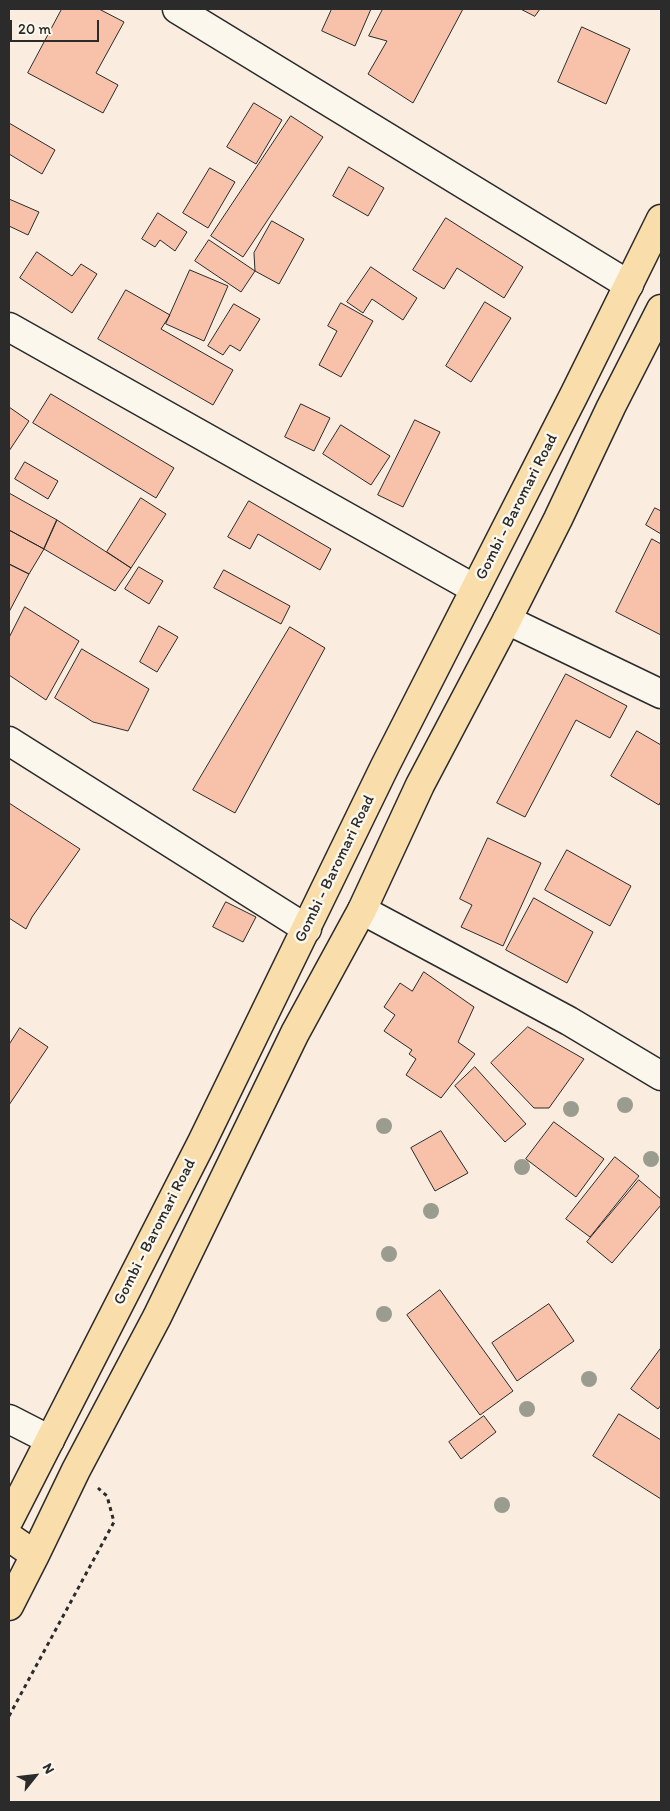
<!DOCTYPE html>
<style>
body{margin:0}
#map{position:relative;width:670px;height:1811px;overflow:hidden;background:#faecdf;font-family:Itim,sans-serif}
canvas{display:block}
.frame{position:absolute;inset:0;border:10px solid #2b2b2b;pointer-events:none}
.north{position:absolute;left:10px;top:1751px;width:50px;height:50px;-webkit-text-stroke:4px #fbf7ec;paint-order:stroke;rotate:61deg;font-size:14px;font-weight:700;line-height:20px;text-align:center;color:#2b2b2b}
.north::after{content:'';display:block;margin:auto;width:18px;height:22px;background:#2b2b2b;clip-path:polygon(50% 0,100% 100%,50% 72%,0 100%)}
.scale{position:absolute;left:10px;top:20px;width:89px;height:22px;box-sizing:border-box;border:2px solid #2b2b2b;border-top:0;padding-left:6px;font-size:15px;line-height:18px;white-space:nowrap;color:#2b2b2b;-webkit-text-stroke:4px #fbf7ec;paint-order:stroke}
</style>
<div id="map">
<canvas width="670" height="1811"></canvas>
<div class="frame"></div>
<div class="north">N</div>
<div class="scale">20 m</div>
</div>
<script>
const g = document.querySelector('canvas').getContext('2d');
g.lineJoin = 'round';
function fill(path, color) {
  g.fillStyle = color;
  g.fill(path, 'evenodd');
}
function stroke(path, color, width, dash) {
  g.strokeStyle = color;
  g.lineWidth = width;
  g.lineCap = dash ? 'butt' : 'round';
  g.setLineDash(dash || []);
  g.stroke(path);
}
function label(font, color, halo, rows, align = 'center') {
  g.font = font + ' Itim,sans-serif';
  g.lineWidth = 5;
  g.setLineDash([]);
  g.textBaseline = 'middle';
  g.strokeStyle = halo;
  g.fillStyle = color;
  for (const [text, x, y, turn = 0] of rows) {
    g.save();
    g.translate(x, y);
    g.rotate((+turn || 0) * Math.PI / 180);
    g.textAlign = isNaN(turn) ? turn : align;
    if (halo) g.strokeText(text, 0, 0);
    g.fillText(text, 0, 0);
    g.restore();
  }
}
const building = new Path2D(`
 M62,9H99L124,22L96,73L118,85L103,113L28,73Z
 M332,9H371L355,46L322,31Z
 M383,9H463L413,103L368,74L387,41L369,36Z
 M521,9H540L535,16Z
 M582,27L630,49L606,104L558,82Z
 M254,103L282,120L256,164L227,147Z
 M291,116L323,137L243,257L211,236Z
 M9,123L55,150L42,174L9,154Z
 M349,167L384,188L368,216L333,196Z
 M210,168L235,182L208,228L183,213Z
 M9,199L39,212L28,235L9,226Z
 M158,213L187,232L175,251L160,240L155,247L142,239Z
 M446,218L523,267L504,298L457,268L444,289L413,270Z
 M272,221L304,239L279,284L255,271L254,253Z
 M209,240L255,271L241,292L195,261Z
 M37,252L72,276L81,264L97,274L72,313L20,278Z
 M371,267L417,298L403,320L372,299L363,313L347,302Z
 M190,270L228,286L204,341L166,324Z
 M126,290L170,315L161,329L233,370L213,405L98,339Z
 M485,302L511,318L471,382L446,366Z
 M341,303L373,321L341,377L319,365L337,331L328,326Z
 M234,304L260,319L240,351L230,345L223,355L208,346Z
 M51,394L174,468L156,498L33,423Z
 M301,404L330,418L314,451L285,437Z
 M9,407L29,421L9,451Z
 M415,420L440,432L403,507L378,495Z
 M341,425L390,456L371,485L323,454Z
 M25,462L58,481L48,499L15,479Z
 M9,493L57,520L44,549L9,530Z
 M141,498L166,514L131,568L107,552Z
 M249,501L331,549L320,570L258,534L250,549L228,537Z
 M655,508L661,511V534L646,525Z
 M57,520L131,568L115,591L44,549Z
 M9,530L44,549L29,574L9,564Z
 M652,539L661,544V635L616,612Z
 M9,564L29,574L9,612Z
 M139,567L163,581L149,604L125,589Z
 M224,570L290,606L281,624L214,588Z
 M25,607L79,641L46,700L9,675V638Z
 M159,626L178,637L157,672L140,662Z
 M290,627L325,648L235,813L193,790Z
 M82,649L149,689L128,731L93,722L55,698Z
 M566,674L627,706L610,738L576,720L525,817L497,803Z
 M637,731L661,745V801L659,805L611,776Z
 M9,803L80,849L32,917L26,929L9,918Z
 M488,838L541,863L503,946L461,927L472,905L460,899Z
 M567,850L631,886L610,926L545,890Z
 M534,898L593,932L567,983L506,950Z
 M226,902L256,917L243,942L213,927Z
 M424,972L474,1007L458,1042L475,1054L441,1098L406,1075L416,1059L409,1054L412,1050L384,1031L395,1015L384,1007L400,983L412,991Z
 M528,1027L584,1059L549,1108H534L491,1063Z
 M20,1028L48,1047L9,1105V1045Z
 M475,1067L526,1124L505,1142L455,1086Z
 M554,1122L604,1159L576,1197L526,1159Z
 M441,1131L468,1173L435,1191L411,1148Z
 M615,1157L639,1176L590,1237L566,1219Z
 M639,1180L661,1199V1205L612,1263L587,1242Z
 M440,1290L513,1391L480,1415L407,1315Z
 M549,1304L574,1341L517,1381L492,1343Z
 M661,1348V1405L658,1409L631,1389Z
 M619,1414L661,1440V1499L593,1456Z
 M484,1416L496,1432L461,1459L449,1442Z`);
fill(building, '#f7c2a9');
stroke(building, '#2b2b2b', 1);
const minor = new Path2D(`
 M177,9L629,285
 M9,327L475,589
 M507,620L661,694
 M9,741L307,929
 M362,910L569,1021L661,1076
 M9,1419L50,1440`);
const major = new Path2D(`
 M9,1520L202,1142L385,766L575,393L661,219
 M9,1537L35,1555
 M9,1606L35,1555L76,1470L157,1317L295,1033L362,910L420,785L507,620L558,519L611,407L661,309`);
stroke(minor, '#2b2b2b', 31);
stroke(major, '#2b2b2b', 31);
stroke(new Path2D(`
 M9,1716L114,1522L107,1496L98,1488`), '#2b2b2b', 3, [4, 4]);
stroke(minor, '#fbf7ec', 28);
stroke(major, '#f9deab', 28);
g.fillStyle = '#999c8f';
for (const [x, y] of [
 [625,1105],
 [571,1109],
 [384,1126],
 [651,1159],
 [522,1167],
 [431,1211],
 [389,1254],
 [384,1314],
 [589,1379],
 [527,1409],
 [502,1505]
]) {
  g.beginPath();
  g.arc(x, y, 8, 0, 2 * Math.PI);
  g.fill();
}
label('16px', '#2b2b2b', '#fbf7ec', [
 ["Gombi - Baromari Road",517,507,-63],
 ["Gombi - Baromari Road",335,869,-64],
 ["Gombi - Baromari Road",155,1232,-63]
]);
</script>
